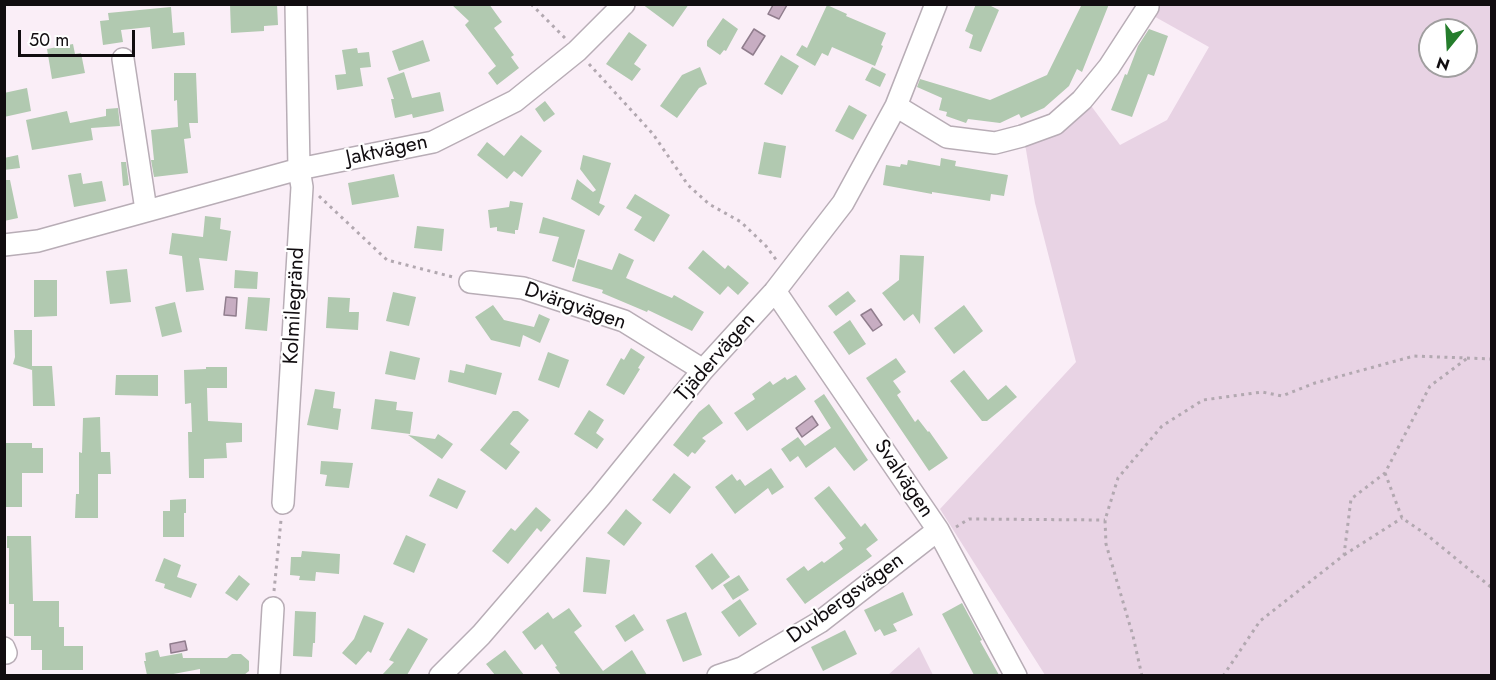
<!DOCTYPE html>
<meta charset="utf-8">
<style>
body{margin:0}
#map{position:relative;width:1496px;height:680px;overflow:hidden;background:#faeef7;font-family:Jost,sans-serif}
canvas{display:block}
.frame{position:absolute;inset:0;border:6px solid #110d10;pointer-events:none}
.north{position:absolute;left:1418px;top:18px;width:60px;height:60px;box-sizing:border-box;background:#fff;border:2px solid #a09e9f;border-radius:50%;rotate:198deg;font-size:16px;font-weight:700;line-height:24px;text-align:center;color:#110d10}
.north::after{content:'';display:block;margin:auto;width:21px;height:27px;background:#257d2c;clip-path:polygon(50% 0,100% 100%,50% 72%,0 100%)}
.scale{position:absolute;left:18px;top:30px;width:117px;height:27px;box-sizing:border-box;border:3px solid #110d10;border-top:0;padding-left:8px;font-size:18px;line-height:21px;white-space:nowrap;color:#110d10;-webkit-text-stroke:4px #fff;paint-order:stroke}
</style>
<div id="map">
<canvas width="1496" height="680"></canvas>
<div class="frame"></div>
<div class="north">N</div>
<div class="scale">50 m</div>
</div>
<script>
const g = document.querySelector('canvas').getContext('2d');
g.lineJoin = 'round';
function fill(path, color) {
  g.fillStyle = color;
  g.fill(path, 'evenodd');
}
function stroke(path, color, width, dash) {
  g.strokeStyle = color;
  g.lineWidth = width;
  g.lineCap = dash ? 'butt' : 'round';
  g.setLineDash(dash || []);
  g.stroke(path);
}
function label(font, color, halo, rows, align = 'center') {
  g.font = font + ' Jost,sans-serif';
  g.lineWidth = 4.5;
  g.setLineDash([]);
  g.textBaseline = 'middle';
  g.strokeStyle = halo;
  g.fillStyle = color;
  for (const [text, x, y, turn = 0] of rows) {
    g.save();
    g.translate(x, y);
    g.rotate((+turn || 0) * Math.PI / 180);
    g.textAlign = isNaN(turn) ? turn : align;
    if (halo) g.strokeText(text, 0, 0);
    g.fillText(text, 0, 0);
    g.restore();
  }
}
fill(new Path2D(`
 M1148,5H1491V675H1045L940,509L1076,362L1035,203L1025,144C1056,136 1067,125 1089,103L1120,145L1167,120L1209,47L1150,14ZM1430,30H1466V66H1430Z
 M919,647L933,675H888Z`), '#e8d3e4');
const water = new Path2D(`
 M773,5H787L779,19L768,14Z
 M754,29L765,36L753,55L742,48Z
 M226,297L237,298L236,316L224,315Z
 M871,309L882,325L873,331L861,315Z
 M812,416L818,425L802,437L796,428Z
 M185,641L187,650L171,653L170,644Z`);
fill(water, '#c7adc2');
stroke(water, '#907d8d', 1.5);
fill(new Path2D(`
 M230,4H277L278,25L264,26V31L231,33Z
 M451,4H489L502,22L494,28L514,55L511,57L519,68L497,85L488,73L496,66L465,25L469,21Z
 M642,4H689L673,27Z
 M976,4H987L999,10L981,52L969,48L973,35L965,31Z
 M1082,4H1109L1082,72L1077,69L1069,86L1044,108L1021,118L1019,114L1000,123L968,119L966,123L946,116L947,112L939,110L942,98L917,87L920,79L990,100L1047,75Z
 M827,5L847,14L846,16L886,33L881,45L883,46L875,66L832,47L828,56L822,53L815,66L796,55L802,45L807,48Z
 M171,7L173,33L184,32L185,45L152,49L150,27L121,30L123,42L103,45L100,21L109,20L108,13Z
 M723,18L738,29L726,51L724,50L720,55L707,46V41Z
 M1149,29L1168,36L1154,76L1148,74L1132,117L1111,110L1125,74L1127,75L1138,46Z
 M629,32L647,45L634,64L641,69L632,81L606,64Z
 M423,40L430,61L399,71L392,51Z
 M73,44L75,54L81,53L85,73L52,79L47,49Z
 M357,48L358,53L369,52L371,67L360,68L363,86L337,90L335,75L346,74L342,50Z
 M781,55L799,66L782,95L764,84Z
 M700,67L707,84L699,88L677,118L660,106L682,75Z
 M872,67L886,74L880,87L865,80Z
 M404,72L412,98L440,92L444,111L413,118L412,114L395,118L391,99H394L387,78Z
 M174,73H196L198,123H189L191,138L184,139L188,173L154,177L151,160H154L151,130L178,127L177,100L174,101Z
 M27,88L31,111L4,117V93Z
 M545,101L555,114L544,122L535,109Z
 M849,105L867,115L853,140L835,131Z
 M118,108L120,126L91,128L93,140L32,150L26,120L67,111L70,123L106,116V109Z
 M521,135L542,151L522,177L514,171L507,179L477,155L487,142L504,156Z
 M764,142L786,146L781,178L758,174Z
 M18,155L20,168L4,170V158Z
 M583,155L611,163L599,203L605,206L599,216L571,199L577,179L593,192L596,190L580,169Z
 M941,158L956,161L955,166L1008,175L1004,196L991,194L990,201L932,192V194L883,185L886,165L900,167L901,164L907,165L908,160L940,166Z
 M121,162H126L129,185L123,186Z
 M81,173L83,184L102,181L106,201L74,207L68,175Z
 M394,174L399,197L352,205L348,183Z
 M4,180H10L18,218L4,221Z
 M635,194L670,215L654,242L634,230L642,217L626,208Z
 M510,201L523,203L518,230H515V234L497,231V227L490,228L488,210L509,207Z
 M205,216L221,218L220,229L231,231L227,261L199,258L204,290L186,292L182,256L169,254L172,233L203,237Z
 M543,217L585,230L574,268L552,261L559,237L539,233Z
 M417,226L444,229L442,251L414,248Z
 M703,250L725,269L728,265L749,283L738,295L728,286L720,295L688,268Z
 M619,253L634,260L626,278L672,298L674,295L704,312L692,331L648,310L647,312L602,293L603,290L572,281L578,259L612,270Z
 M900,255L924,256L920,324L913,314L904,321L882,293L899,280Z
 M127,269L131,302L110,304L106,271Z
 M235,270L258,272L257,289L234,288Z
 M34,280H57V316L34,317Z
 M848,291L856,301L836,316L828,306Z
 M393,292L416,297L409,326L386,321Z
 M248,297L270,298L267,331L245,329Z
 M328,297L350,298L349,312H359L358,330L326,328Z
 M175,302L182,332L162,337L155,307Z
 M493,305L504,320L534,327L539,314L550,319L540,343L523,335L520,347L491,340L475,317Z
 M964,305L983,331L954,354L934,328Z
 M850,320L866,344L849,355L833,332Z
 M14,330H32V370L13,364L15,357Z
 M631,348L645,357L638,368L640,369L624,395L606,385L621,358L624,360Z
 M390,351L420,358L415,380L385,374Z
 M548,352L569,360L559,388L538,380Z
 M896,358L906,372L893,381L901,392L897,395L915,422L918,419L928,432L929,431L948,458L929,471L866,378Z
 M466,364L502,373L496,395L448,382L450,370L464,373Z
 M32,366H52L55,406H33Z
 M206,367H227V388H207L208,421L242,423V442L226,443L227,458L204,459V478H189L188,432H192L191,403L185,404L184,370L206,369Z
 M964,370L988,400L1006,385L1017,397L987,421H982L950,381Z
 M116,375H158V396L115,395Z
 M796,375L806,389L747,431L734,413L755,399L752,394L770,381L773,385L785,377L787,380Z
 M315,389L335,392L333,408L341,409L338,430L307,425Z
 M824,394L868,460L854,471L835,447L806,468L798,456L790,462L781,449L798,437L805,446L831,428L814,401Z
 M375,399L397,402L396,410L413,412L410,434L371,429Z
 M709,404L723,423L702,438L706,441L695,454L692,452L688,457L673,445L699,412Z
 M589,410L604,420L596,433L604,439L597,449L574,434Z
 M513,411H518L529,420L510,444L520,452L506,470L480,450Z
 M100,417L101,452H110L111,474H98V518H75L76,494H79V452L82,453L83,418Z
 M438,434L453,444L442,459L408,435L435,439Z
 M4,443H32V448H43V473H22V507H4Z
 M321,461L353,463L349,488L325,486L327,475L320,474Z
 M771,468L784,487L772,495L768,488L735,514L715,487L732,474L737,481L740,479L745,486Z
 M674,473L691,487L670,514L652,500Z
 M438,478L466,491L457,509L429,496Z
 M829,486L861,527L865,523L878,540L866,549L872,556L805,604L786,579L804,566L808,571L822,561L824,563L843,549L839,543L846,538L814,498Z
 M186,499V513H184V537H163V511H170V500Z
 M536,507L551,520L541,532L537,528L508,564L492,551L511,528L515,531Z
 M626,509L642,523L624,546L607,533Z
 M406,535L426,544L414,573L393,564Z
 M7,536H31L33,601H59V627H64V646H83V670H42V650H31V636H14V604H9V548H7Z
 M302,551L340,554L339,574L316,572L315,581L299,580L300,576L290,575L291,557H301Z
 M712,553L730,577L712,590L695,566Z
 M586,557L610,560L606,594L583,592Z
 M164,558L181,565L177,577L197,584L191,598L164,588L165,584L155,581Z
 M239,575L250,584L237,601L225,593Z
 M739,575L749,590L733,600L723,585Z
 M903,592L913,615L893,624L897,631L884,636L880,629L875,632L864,610Z
 M740,599L757,624L739,637L721,612Z
 M962,603L982,640L980,641L999,675H974L942,614Z
 M569,608L582,626L574,632L603,671L632,650L647,675H561L555,667L557,666L542,644L535,650L522,632L548,612L553,619Z
 M295,611L316,612L315,643H313L312,657L293,656Z
 M686,612L702,655L683,662L666,620Z
 M634,614L644,630L625,642L615,626Z
 M364,615L384,623L371,653L368,651L356,665L342,653L354,639Z
 M408,628L428,639L407,675H382L394,662L389,660Z
 M845,630L857,654L823,671L811,647Z
 M158,650L160,657L182,653L183,658H227L232,654H241L249,661V671L244,675H200V669L168,675H147L144,661H146L145,653Z
 M505,650L524,675H495L486,664Z`), '#b1c9b0');
const minor = new Path2D(`
 M123,59L146,210
 M896,106L947,137L995,143L1022,136L1055,124L1082,100L1109,67L1148,7
 M4,245L38,241L299,169L433,142L515,101L577,51L624,4
 M470,282L523,288L624,321L703,370
 M775,291L938,530L1016,676
 M283,503L302,187L299,169L296,4
 M4,648L6,653
 M269,676L273,608
 M440,676L481,635L600,497L703,370L775,291L843,203L896,106L936,4
 M718,676L742,668L820,622L938,530`);
stroke(minor, '#b8adb6', 24);
stroke(new Path2D(`
 M531,4L566,39
 M589,64L653,134L688,185L709,204L741,222L766,246L777,261
 M319,196L387,260L453,277
 M1385,473L1402,518L1427,535L1492,588
 M956,527L969,519L1105,520
 M1344,555L1402,518
 M274,591L281,520
 M1142,676L1133,636L1106,544L1105,520L1118,478L1162,426L1203,400L1262,392L1282,396L1315,383L1414,356L1492,359
 M1223,676L1260,621L1344,555L1351,499L1385,473L1430,386L1469,357`), '#b2a8b0', 3, [3, 4.5]);
stroke(minor, '#fff', 21);
label('21px', '#110d10', '#fff', [
 ["Jaktvägen",387,151,-12],
 ["Kolmilegränd",295,306,-87],
 ["Dvärgvägen",575,307,19],
 ["Tjädervägen",716,358,-49],
 ["Svalvägen",903,479,56],
 ["Duvbergsvägen",846,599,-36]
]);
</script>
